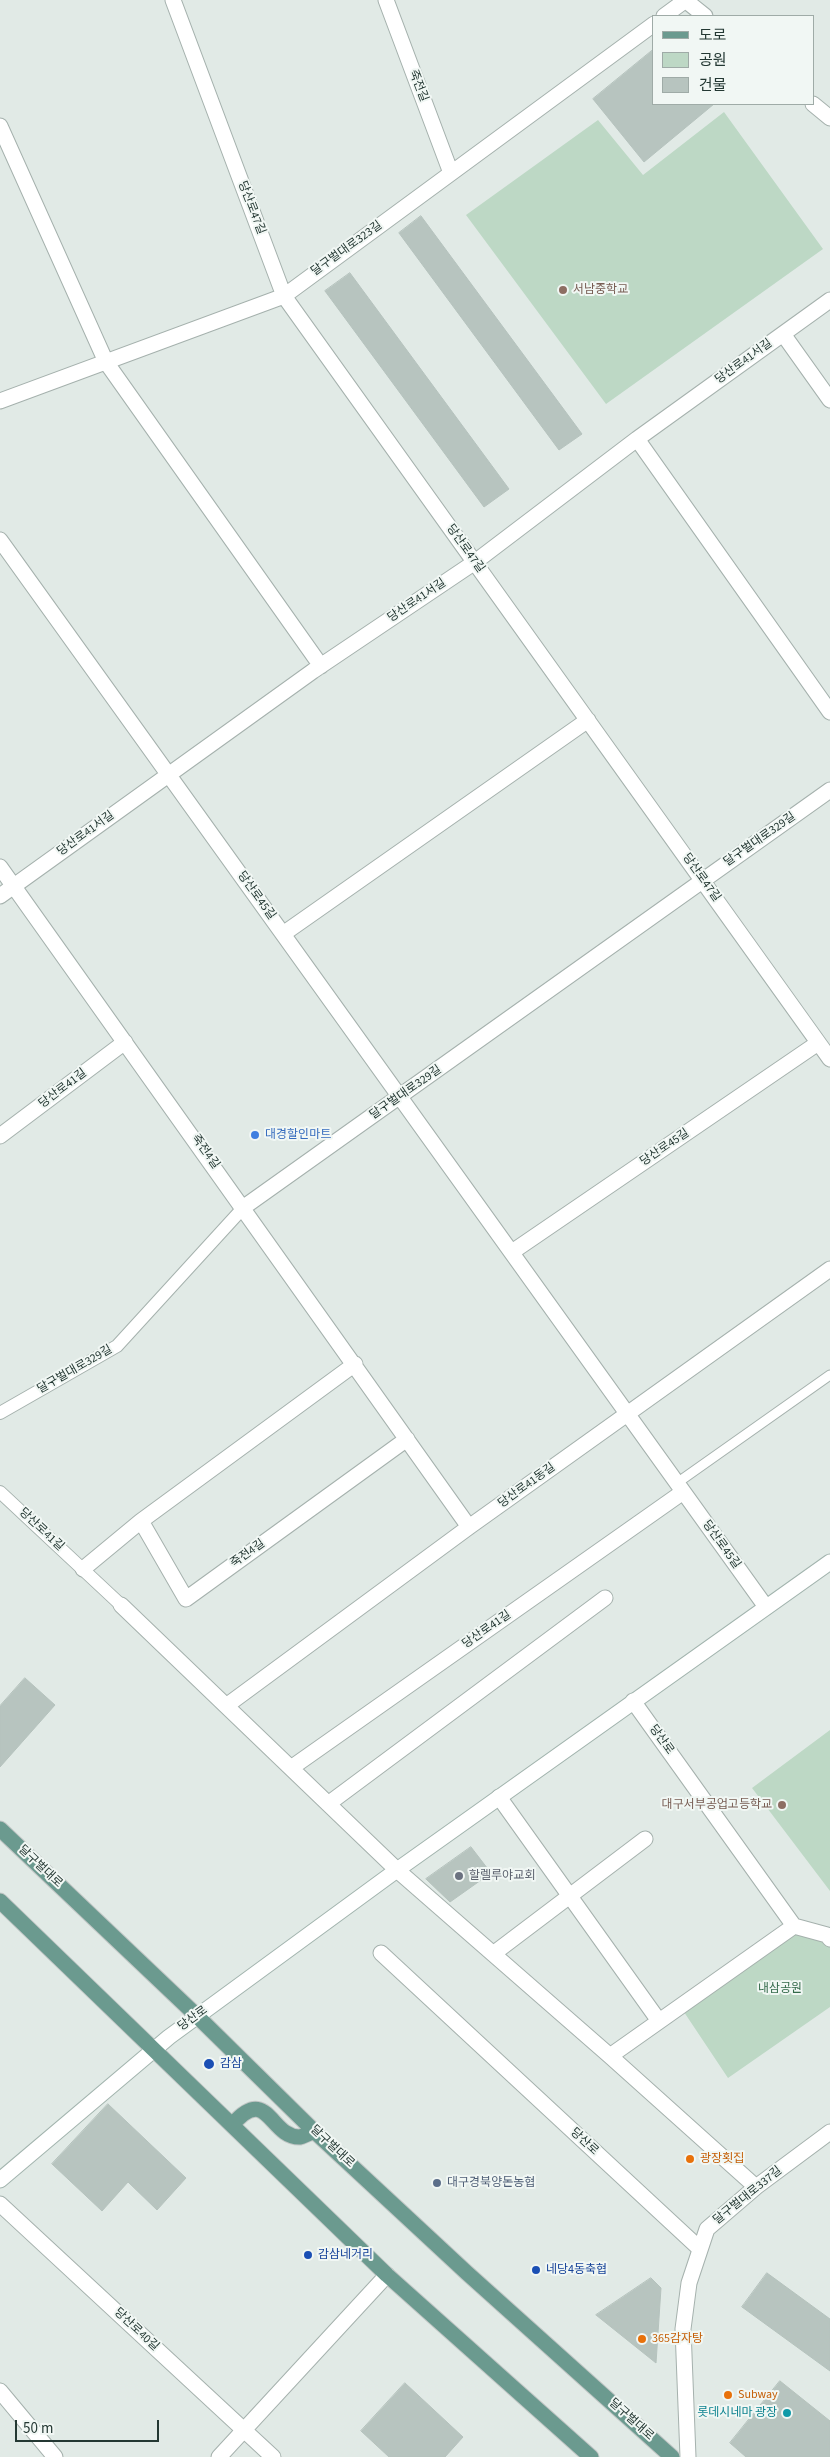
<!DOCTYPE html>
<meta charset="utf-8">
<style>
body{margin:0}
#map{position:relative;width:830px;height:2457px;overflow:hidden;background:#e1eae6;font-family:"Source Sans 3","Noto Sans KR",sans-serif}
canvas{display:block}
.legend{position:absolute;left:652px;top:15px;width:162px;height:90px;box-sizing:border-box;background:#f1f7f4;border:1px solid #9faba7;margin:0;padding:6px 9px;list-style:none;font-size:15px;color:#243833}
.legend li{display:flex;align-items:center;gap:10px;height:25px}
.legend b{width:25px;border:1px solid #9faba7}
.scale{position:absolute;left:15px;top:2420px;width:144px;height:22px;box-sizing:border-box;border:2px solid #243833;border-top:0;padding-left:6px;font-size:15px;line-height:18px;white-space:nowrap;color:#243833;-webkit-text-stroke:4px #f1f7f4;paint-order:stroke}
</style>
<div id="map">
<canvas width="830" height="2457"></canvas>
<ul class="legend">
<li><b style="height:6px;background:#6b9a8f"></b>도로</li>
<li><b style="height:14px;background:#bdd8c5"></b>공원</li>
<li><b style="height:14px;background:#b7c4bf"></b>건물</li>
</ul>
<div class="scale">50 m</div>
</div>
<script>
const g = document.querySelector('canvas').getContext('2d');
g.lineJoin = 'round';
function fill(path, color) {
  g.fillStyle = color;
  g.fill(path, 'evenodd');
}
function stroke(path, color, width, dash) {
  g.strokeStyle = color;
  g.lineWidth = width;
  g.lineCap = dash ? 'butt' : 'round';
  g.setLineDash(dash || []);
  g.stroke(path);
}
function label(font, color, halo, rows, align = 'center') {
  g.font = font + ' "Source Sans 3","Noto Sans KR",sans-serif';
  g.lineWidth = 4;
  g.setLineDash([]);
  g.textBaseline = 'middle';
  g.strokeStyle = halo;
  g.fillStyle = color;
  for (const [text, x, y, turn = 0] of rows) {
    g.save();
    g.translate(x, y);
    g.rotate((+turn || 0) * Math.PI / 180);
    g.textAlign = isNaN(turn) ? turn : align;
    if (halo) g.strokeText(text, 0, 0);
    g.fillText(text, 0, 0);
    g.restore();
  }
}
fill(new Path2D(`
 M724,112L823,249L606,404L466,215L598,120L643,175Z
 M830,1730V1891L752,1788Z
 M794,1926L830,1939V2007L728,2078L680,2006Z`), '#bdd8c5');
const building = new Path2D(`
 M654,49V104H714L644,162L593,99Z
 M421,216L582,434L559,450L399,233Z
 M350,273L509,489L484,507L325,291Z
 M25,1678L55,1705L0,1767V1706Z
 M471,1847L491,1873L450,1902L426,1879Z
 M108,2104L186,2178L157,2210L128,2182L102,2211L52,2164Z
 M767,2273L830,2319V2371L742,2307Z
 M651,2278L661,2288L656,2363L596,2315Z
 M780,2381L830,2421V2457H746L730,2443Z
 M405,2383L463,2437L445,2457H389L361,2431Z`);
fill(building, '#b7c4bf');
stroke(building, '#b5c2bd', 1);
const service = new Path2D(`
 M677,1483L830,1375`);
const pedestrian = new Path2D(`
 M0,1413L117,1346L244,1207
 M0,1492L121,1605`);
const minor = new Path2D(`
 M173,0L284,296L830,1059
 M386,0L451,173
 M685,0L705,16
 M664,16L686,0
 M813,104L830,118
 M0,126L106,362L321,666
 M783,334L830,400
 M0,401L284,296L654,24
 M637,439L830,712
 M0,540L766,1607
 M0,867L469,1527
 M0,896L313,671L475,562L637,439L830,300
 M283,934L588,720
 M0,1136L125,1042
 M244,1207L830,790
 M512,1252L818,1043
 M141,1521L186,1599L407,1439
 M83,1569L141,1521L355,1364
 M121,1605L397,1870L610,2056L756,2187
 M633,1701L794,1926L827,1935L830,1939
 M226,1706L469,1527L830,1269
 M291,1768L683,1492
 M499,1797L659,2021
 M328,1804L605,1598
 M381,1953L700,2249
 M493,1954L645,1839
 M610,2056L794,1926
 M0,2204L273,2457
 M0,2391L55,2457
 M219,2457L387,2275
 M688,2457L683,2329L689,2283L707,2229L756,2187L830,2132`);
const secondary = new Path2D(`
 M0,2180L169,2037L397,1870L830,1562`);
const primary = new Path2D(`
 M0,1829L197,2016L314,2131L467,2273L672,2457
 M0,1901L387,2275L591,2457
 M233,2124C268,2084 270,2138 300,2137C304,2136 310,2133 314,2131`);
stroke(service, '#a5b1ad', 11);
stroke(pedestrian, '#a5b1ad', 14);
stroke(minor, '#a5b1ad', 17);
stroke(secondary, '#a2b4ae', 17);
stroke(primary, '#c2c7c6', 17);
stroke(service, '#fff', 9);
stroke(pedestrian, '#fff', 12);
stroke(minor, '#fff', 15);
stroke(secondary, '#fff', 15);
stroke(primary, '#6b9a8f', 15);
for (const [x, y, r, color] of [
 [563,290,5,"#8d6e63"],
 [255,1135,5,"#3f7fe0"],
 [782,1805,5,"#8d6e63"],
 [459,1876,5,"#6b7280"],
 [209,2064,6,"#1a4fb4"],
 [690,2159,5,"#e8710a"],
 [437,2183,5,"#5c6f8a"],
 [308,2255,5,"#1a4fb4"],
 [536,2270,5,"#1a4fb4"],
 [642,2339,5,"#e8710a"],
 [728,2395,5,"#e8710a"],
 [787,2413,5,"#0f9aa8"]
]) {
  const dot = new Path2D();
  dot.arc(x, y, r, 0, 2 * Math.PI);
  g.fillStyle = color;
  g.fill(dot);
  stroke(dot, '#f1f7f4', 2);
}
label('12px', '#243833', '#f1f7f4', [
 ["죽전길",418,86,69],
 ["당산로47길",251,208,69],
 ["달구벌대로323길",347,249,-36],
 ["당산로41서길",744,362,-36],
 ["당산로47길",465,549,54],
 ["당산로41서길",417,601,-34],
 ["당산로41서길",86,834,-36],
 ["달구벌대로329길",760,840,-35],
 ["당산로47길",701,878,54],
 ["당산로45길",256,896,54],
 ["당산로41길",63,1089,-37],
 ["달구벌대로329길",406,1093,-35],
 ["당산로45길",665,1148,-34],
 ["죽전4길",205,1152,54],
 ["달구벌대로329길",75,1370,-30],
 ["당산로41동길",527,1486,-36],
 ["당산로41길",41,1530,43],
 ["당산로45길",721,1545,54],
 ["죽전4길",248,1554,-36],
 ["당산로41길",487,1630,-35],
 ["당산로",661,1740,54],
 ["달구벌대로",40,1867,43],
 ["당산로",193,2019,-36],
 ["당산로",584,2142,43],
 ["달구벌대로",332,2147,43],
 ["달구벌대로337길",748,2196,-39],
 ["당산로40길",136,2330,43],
 ["달구벌대로",631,2420,42]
]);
label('12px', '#785e54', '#f1f7f4', [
 ["서남중학교",573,290],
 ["대구서부공업고등학교",772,1805,"right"]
], 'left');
label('12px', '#366cbe', '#f1f7f4', [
 ["대경할인마트",265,1135]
], 'left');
label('12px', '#5b616d', '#f1f7f4', [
 ["할렐루야교회",469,1876]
], 'left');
label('12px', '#336a4a', '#f1f7f4', [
 ["내삼공원",780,1989]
]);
label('12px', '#164399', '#f1f7f4', [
 ["감삼",220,2064],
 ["감삼네거리",318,2255],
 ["네당4동축협",546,2270]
], 'left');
label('12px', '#c56008', '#f1f7f4', [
 ["광장횟집",700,2159],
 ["365감자탕",652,2339],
 ["Subway",738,2395]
], 'left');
label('12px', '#4e5e75', '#f1f7f4', [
 ["대구경북양돈농협",447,2183]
], 'left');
label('12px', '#0d838f', '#f1f7f4', [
 ["롯데시네마 광장",777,2413]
], 'right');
</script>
